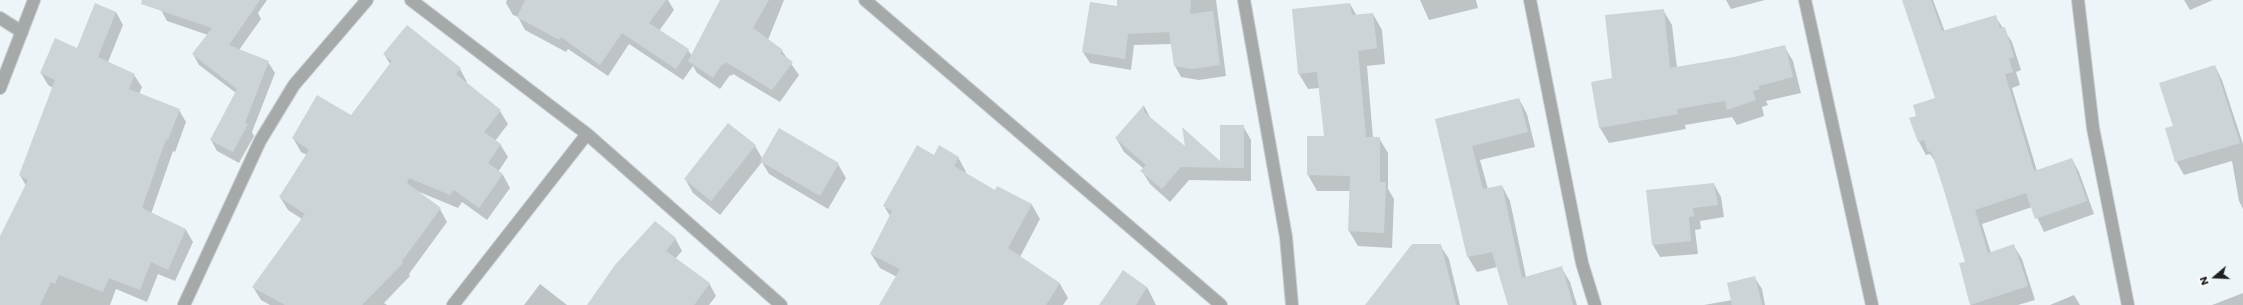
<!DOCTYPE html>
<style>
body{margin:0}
#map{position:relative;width:2243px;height:305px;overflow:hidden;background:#eef5f8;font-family:Poppins,sans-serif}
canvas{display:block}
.north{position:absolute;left:2195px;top:257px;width:40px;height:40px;-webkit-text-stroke:3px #fff;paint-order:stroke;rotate:251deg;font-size:11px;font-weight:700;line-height:16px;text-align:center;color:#1d1f20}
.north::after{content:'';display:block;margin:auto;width:14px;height:18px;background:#1d1f20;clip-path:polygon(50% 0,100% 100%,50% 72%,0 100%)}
</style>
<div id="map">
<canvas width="2243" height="305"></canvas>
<div class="north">N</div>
</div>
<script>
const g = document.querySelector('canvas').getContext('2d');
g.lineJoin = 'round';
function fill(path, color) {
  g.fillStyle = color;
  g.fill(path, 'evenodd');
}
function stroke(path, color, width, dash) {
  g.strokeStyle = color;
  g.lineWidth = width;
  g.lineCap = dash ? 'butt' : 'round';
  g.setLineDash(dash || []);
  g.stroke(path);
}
fill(new Path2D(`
 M164,0H267L258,13L261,19L239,50L268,62L275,73L252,132L254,136L239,163L217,151L211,140L236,93L199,65L193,54L208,35L167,21L161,10Z
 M507,0H668L674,10L659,31L688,50L692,56L721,0H784L768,40L782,51L799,75L780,102L733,74L731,76L730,75L720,89L697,73L693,66L683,80L629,44L608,76L568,49L566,52L525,30L518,17L513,15L506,3Z
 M1118,0H1216L1226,76L1199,80L1181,77L1175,66L1172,44L1134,45L1131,70L1090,63L1083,52L1118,7Z
 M1420,0H1476L1478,8L1429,20Z
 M1726,0H1765L1731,9Z
 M1903,0H1933L1945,32L1995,16L2012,42L2021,70L2016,72L2020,85L2012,88L2037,171L2072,159L2079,172L2094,214L2044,232L2032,207L1982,224L1991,253L2014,246L2022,259L2035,300L2018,305H1971L1960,264L1966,262L1936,163L1930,154L1926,155L1919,142L1911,119L1917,116L1937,99Z
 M2184,0H2213L2190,10Z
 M1350,4L1357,16L1373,14L1382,30L1385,64L1367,66L1373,138H1379L1388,153V189L1394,199L1392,248L1358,246L1349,231L1350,191H1317L1308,175V137H1325L1319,88L1308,89L1299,74Z
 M1663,10L1672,25L1677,68L1734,58L1784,46L1793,61L1801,93L1766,101L1768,105L1762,107L1764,116L1737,125L1732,117L1685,125L1686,129L1609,143L1600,128L1613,79Z
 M116,12L123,25L108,62L134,75L142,87L139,94L179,110L186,122L175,152L173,151L151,214L186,230L193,242L175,281L158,274L147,302L116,289L110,305H0V238L26,186L20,175L53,88L48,85L41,73L78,49Z
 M384,54L460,69L467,82L466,83L500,111L508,124L495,141L500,144L508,157L498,172L503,175L510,188L487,220L462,202L458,208L417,191L440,209L447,222L409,274L410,276L384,303L387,305H270L261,300L253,287L302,219L288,210L280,197L307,155L301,152L293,138L351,116L390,64Z
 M2215,66L2222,80L2243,144V209L2239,201L2232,161L2184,175L2176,161L2174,126Z
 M1519,99L1527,114L1535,147L1480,160L1488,189L1502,186L1510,201L1526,277L1561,267L1570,282L1577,305H1509L1497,267L1477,272L1468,257L1437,120Z
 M1144,106L1151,119L1186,149L1221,163L1243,126L1251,140V181L1189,180L1170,202L1150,184L1142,171L1144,169L1124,152L1116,138Z
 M728,124L755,146L762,158L838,164L846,178L828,209L769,174L762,162L720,215L693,193L685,179Z
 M934,156L958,157L966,172L965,174L995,191L1032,205L1040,219L1020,257L1060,284L1068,298L1063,305H880L897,277L880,268L871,254L890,216L884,206Z
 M1714,184L1721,197L1724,217L1700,221L1701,229L1695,230L1698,254L1660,257L1653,245Z
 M675,238L682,251L675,259L709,283L716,296L709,305H588Z
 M1440,245L1449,259L1460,305H1366Z
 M1755,278L1762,289L1765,305H1704L1732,300Z
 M540,284L567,305H524Z
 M1147,287L1156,305H1105Z
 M2243,293V305H2212Z
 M2074,295L2080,305H2050Z`), '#0003');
fill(new Path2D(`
 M142,0H260L229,45L269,61L245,123L248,124L233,152L210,140L237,89L192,54L212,28L141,4Z
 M525,0H666L649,23L689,49L676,69L622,33L600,65L561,37L559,40L517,17Z
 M720,0H769L753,28L783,50L780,53L793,62L772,90L726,62L724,65L722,64L713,78L688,61Z
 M1117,0H1191L1190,14L1213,11L1220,65L1192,69L1174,66L1169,32L1128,34L1125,59L1082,52L1090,2L1117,6Z
 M1902,0H1931L1942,31L1996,15L2000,28L2005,27L2014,57L2009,59L2013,72L2005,74L2034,171L2072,158L2087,201L2035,219L2026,193L1975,210L1988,253L2014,244L2028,286L1970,305L1959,263L1965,262L1943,187L1931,151L1928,152L1924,140L1918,142L1909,118L1916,116L1913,105L1935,98Z
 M95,3L116,12L98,57L135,74L129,89L180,109L168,140L166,139L142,208L186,229L168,270L151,262L140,290L109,278L103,292L59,275L55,284L51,282L40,305H0V236L28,180L19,175L55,80L40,73L55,38L77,48Z
 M1350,3L1352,15L1373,13L1377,48L1358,51L1366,137H1380V182H1386L1384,233L1348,231L1350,176L1307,175V136H1324L1317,72L1298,74L1292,9Z
 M1664,9L1670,68L1734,57L1785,45L1793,77L1758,86L1760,89L1753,91L1756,100L1727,110L1725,101L1677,109L1678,114L1599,128L1591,82L1612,78L1605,15Z
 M407,25L461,68L456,74L501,110L484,132L501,144L488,163L503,174L479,208L454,190L450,195L409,178L407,183L441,208L402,261L403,263L362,305H285L252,287L305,214L279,197L309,150L292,138L317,95L351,115L392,61L383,54Z
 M2215,65L2240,143L2175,162L2165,128L2173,126L2159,83Z
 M1519,98L1528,132L1472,146L1483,189L1502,185L1522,278L1562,266L1573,305H1508L1492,252L1467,257L1435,119Z
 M1144,105V112L1185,146L1182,127L1220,161V125H1244V168L1181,167L1162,189L1140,171L1146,165L1115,138Z
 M728,123L756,145L711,201L684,179Z
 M779,128L839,163L820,196L760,161Z
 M917,145L934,155L939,145L959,157L954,166L995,190L997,186L1032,204L1008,248L1060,283L1046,305H879L900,269L870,254L892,211L883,206Z
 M1714,183L1718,205L1693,208L1694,216L1689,217L1691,241L1652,245L1646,190Z
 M655,221L676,238L666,251L710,283L694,305H587L615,265Z
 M1412,244H1441L1456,305H1365Z
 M1123,270L1147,287L1136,305H1099Z
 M1755,276L1762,305H1732L1727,283Z`), '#cdd4d7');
const minor = new Path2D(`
 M411,0L587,134L781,305
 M865,0L1221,305
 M1244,0L1286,237L1292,305
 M1530,0L1582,263L1595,305
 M1805,0L1872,305
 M2078,0L2093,128L2128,305
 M0,18L22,32
 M0,88L34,0
 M184,305L260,141L294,85L367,0
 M453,305L587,134`);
stroke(minor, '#c8ced1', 14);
stroke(minor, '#a6a9aa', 12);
</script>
